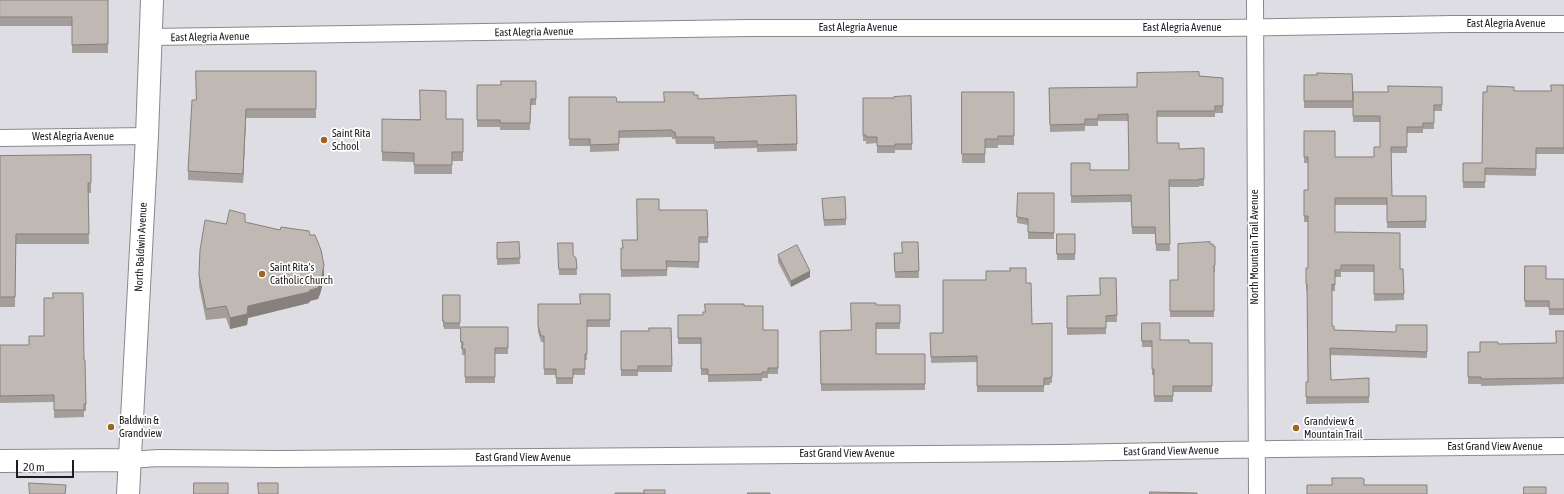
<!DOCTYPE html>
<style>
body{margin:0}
#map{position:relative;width:1564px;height:494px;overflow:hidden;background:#dfdde4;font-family:"Asap Condensed",sans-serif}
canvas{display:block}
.scale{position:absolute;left:16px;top:460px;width:58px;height:18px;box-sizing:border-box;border:2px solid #1d1c1f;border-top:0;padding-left:5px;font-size:12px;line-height:14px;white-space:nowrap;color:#1d1c1f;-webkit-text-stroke:3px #fff;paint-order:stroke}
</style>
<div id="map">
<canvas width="1564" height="494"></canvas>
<div class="scale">20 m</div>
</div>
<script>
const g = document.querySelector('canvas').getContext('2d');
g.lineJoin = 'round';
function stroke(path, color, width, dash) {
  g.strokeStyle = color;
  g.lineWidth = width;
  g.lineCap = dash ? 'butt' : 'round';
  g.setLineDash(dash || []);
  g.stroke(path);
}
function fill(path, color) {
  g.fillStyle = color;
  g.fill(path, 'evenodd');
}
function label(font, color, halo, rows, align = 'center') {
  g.font = font + ' "Asap Condensed",sans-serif';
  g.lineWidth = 3.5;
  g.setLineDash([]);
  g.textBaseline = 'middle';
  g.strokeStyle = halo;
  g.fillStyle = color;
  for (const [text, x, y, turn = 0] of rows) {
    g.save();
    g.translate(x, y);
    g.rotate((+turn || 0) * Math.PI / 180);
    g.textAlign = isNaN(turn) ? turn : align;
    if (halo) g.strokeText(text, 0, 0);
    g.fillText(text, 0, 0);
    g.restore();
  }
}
const street = new Path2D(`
 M1255,0L1257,494
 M151,37L749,28H1224L1453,24H1564
 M0,138L147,136
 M129,460L159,458L278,459L1061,453L1277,449L1564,446`);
const secondary = new Path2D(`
 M0,461L129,460
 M128,494L147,136L152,0`);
stroke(street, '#8a888f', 18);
stroke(secondary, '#8a888f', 24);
stroke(street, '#fff', 16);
stroke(secondary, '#fff', 22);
fill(new Path2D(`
 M0,0H108V53H72V26H0Z
 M316,71V118H246L243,183L188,180V171L196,100Z
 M1352,74L1353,108H1304V75Z
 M1199,76L1223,78V113H1215V117H1157V143L1179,149L1204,148V186H1199V187H1169L1170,251H1156L1155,234H1132L1131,202L1071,203V163L1090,170H1129L1128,121H1098V126H1085V131L1050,132L1049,88L1137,87Z
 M536,81V105H531L530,130H500V127H477V85H501Z
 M1564,85V154H1536V176L1485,175V188H1463V163H1482L1514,91H1551Z
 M1442,87V111H1434V129H1423V133H1407V153H1391L1392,196H1426V228H1387V205H1335V232L1400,269H1403L1404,300L1374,301V272H1341V277H1335V291H1332V326L1334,330L1396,332L1427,325V358L1331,355V380L1369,378V403L1306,404V382H1308L1307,291L1306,290V268H1308V222H1304V190H1308V163H1304V131L1335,157H1374L1380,147V122H1353V92H1388Z
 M962,92H1014V145H998V148H985V163H962Z
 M694,95L698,99L796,95L797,151L757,152V148L714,149V144H676L675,139H672V137L619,138V151L590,152V146H569V97L617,102H664Z
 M911,96L912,150H895V153H877V143L866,144V141H863V98H894Z
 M382,119H463V161H452V174H414V162L382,161Z
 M91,155V193H88L89,244H16L15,307H0V156Z
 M1018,193H1054V239H1028V225L1017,223Z
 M822,199L846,219V225L824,226Z
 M659,210H707L708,243H699V268L667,267V276L621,277V248H623L637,240Z
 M245,222L280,230L310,235L324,276L321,291L318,299L310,301L309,303L248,318L247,325L230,329L226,318L206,320L199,286V275L226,224Z
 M1057,234H1075V260H1057Z
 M519,242L520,264L497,265V243Z
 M918,242L919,278H895L894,253H902Z
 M558,243L576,258L577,275H559Z
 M1210,244L1213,246H1215V272H1214V317H1170V280H1178Z
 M778,255L810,277L791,287L778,262Z
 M1525,266L1546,279H1564V315H1549V307H1525Z
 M1116,278L1117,322H1106V334L1067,335V296L1100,295Z
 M986,280L1026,283L1032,324L1052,323V383H1050V385H1044V392H977V362L931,363L930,333H943Z
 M610,294V327H587V360H585V375H573V384H556V375H544V342H541L538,332V304H580Z
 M443,295H460V329H444V327H443Z
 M876,305H900V329H876V354H925V390L821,391L820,331L851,330Z
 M744,306L763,330H778V374H768V378H762V381L708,382V375H701V344H678V315H703L705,312Z
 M1142,323L1160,340L1189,343H1212V392H1173V402H1154V375H1152V347H1142Z
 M461,327H508V354H495V383H465V355H462V349H461Z
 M671,328L672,372H638V376H621V331H649Z
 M1564,331V384L1481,386V384H1468V352H1480L1498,344L1556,343Z
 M0,345L84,360L86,404V411H84V417L54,418V402L0,403Z`), '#a49e9a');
fill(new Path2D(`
 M246,109V118L243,183V174Z
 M324,265V276L321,291L318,299L310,301L309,303L248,318L247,325L230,329V318L248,306L310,290Z
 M810,271V277L791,287V281Z`), '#86817d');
const building = new Path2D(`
 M0,0H108V44L72,45V17H0Z
 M196,71H316V109H246L243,174L188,171L192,100H196Z
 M1199,72V76L1223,78V106H1215V111H1157V143H1179V149L1204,148V179H1199V180H1169L1170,244H1156L1155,227H1132L1131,195L1071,196V163H1090V170H1129L1128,114L1098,115V119H1085V124L1050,125L1049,88L1137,87V73Z
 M1317,73L1352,74L1353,101H1304V75H1317Z
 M501,81H536V99H531L530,123H500V120H477V85H501Z
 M1551,85H1564V148H1536V169L1485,168V182H1463V163H1482L1483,92H1487V86L1514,87V91H1551Z
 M1388,86L1442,87V105H1434V123H1423V127H1407V147H1391L1392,196H1426V221L1387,222V198H1335V232L1400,233V269H1403L1404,294H1374V265H1341V270H1335V285L1332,284V326H1334V330L1396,332V325H1427V352L1330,348L1331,380L1369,378V397H1306V382H1308L1307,284H1306V268H1308V216H1304V190H1308V157H1304V131H1335V157H1374V147H1380V116H1353V92H1388Z
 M420,90L446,91V119H463V152H452V165H414V153L382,152V119L420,120Z
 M664,92H694V95H698V99L796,95L797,144L757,145V141L714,142V137H676L675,132H672V130L619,131V144L590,145V139H569V97H616L617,102H664Z
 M962,92H1014V136H998V139H985V154H962Z
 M911,96L912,144H895V146H877V137H866V135H863V98H894V97Z
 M91,155V183H88L89,234H16L15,297H0V156Z
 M1018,193H1054V233L1028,232V219L1017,217Z
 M845,197L846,219L824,220L822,199Z
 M637,199H659V210H707L708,237H699V262L666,261L667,270H621V248H623L622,240H637Z
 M230,210L245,214V222L280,230L281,227L309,231L310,235H315L321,250L324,265L321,280L318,288L310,290L309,292L248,306L247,314L230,318L226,306L206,309L199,275L200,250L205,220L226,224Z
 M1057,234H1075V254H1057Z
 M519,242L520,258L497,259V243Z
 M902,242H918L919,271L895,272L894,253H902Z
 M1210,242V244H1213V246H1215V265H1214V311H1170V280H1178V244Z
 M558,243H573V255L576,258L577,269H559Z
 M797,245L810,271L791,281L778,255Z
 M1525,266H1546V279H1564V309H1549V301H1525Z
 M1010,268H1026V283H1031L1032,324L1052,323V377H1050V378H1044V386H977V356L931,357L930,333H943V280H986V271H1010Z
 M1100,278H1116L1117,315L1106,316V328H1067V296L1100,295Z
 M53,293H83L84,360H85L86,404H84V410H54V395L0,396V345H29V336H44V298H53Z
 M580,294H610V320H587V354H585V369H573V378H556V369H544V336H541L538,326V304H580Z
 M443,295H460V323H444V321H443Z
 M851,303H876V305H900V323H876V354H925V384H821L820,331L851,330Z
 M705,304H744V306H763V330H778V368H768V372H762V374L708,375V369H701V338H678V315H703V312H705Z
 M1142,323H1160V340H1189V343H1212V386H1173V396H1154V369H1152V341H1142Z
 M461,327H508V348H495V377H465V349H462L463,342H461Z
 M649,328H671L672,366H638V370H621V331H649Z
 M1556,331H1564V378L1481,379V377H1468V352H1480V342H1498V344L1556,343Z
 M1332,478H1362L1364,479V485H1427V494H1307V485H1332Z
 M29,483L66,485L65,494H30Z
 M194,483H228V494H194Z
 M258,483H278V494H259Z
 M1524,487H1546V494H1524Z
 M644,490H665V494H615V493H644Z
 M1150,492L1197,493V494H1150Z
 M748,493H770V494H748Z`);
fill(building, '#bfb8b3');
stroke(building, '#86817d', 1);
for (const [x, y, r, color] of [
 [324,140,4,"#9d6620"],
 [262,274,4,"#9d6620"],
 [111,427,4,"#9d6620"],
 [1296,428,4,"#9d6620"]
]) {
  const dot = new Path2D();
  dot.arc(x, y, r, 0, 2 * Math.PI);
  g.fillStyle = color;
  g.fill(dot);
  stroke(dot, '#fff', 1.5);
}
label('11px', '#1d1c1f', '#fff', [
 ["East Alegria Avenue",1506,24],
 ["East Alegria Avenue",858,28],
 ["East Alegria Avenue",1182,28],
 ["East Alegria Avenue",534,32,-1],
 ["East Alegria Avenue",210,37,-1],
 ["West Alegria Avenue",73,137],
 ["North Baldwin Avenue",141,247,-87],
 ["North Mountain Trail Avenue",1255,247,-90],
 ["East Grand View Avenue",1495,447],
 ["East Grand View Avenue",1171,451,-1],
 ["East Grand View Avenue",847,454],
 ["East Grand View Avenue",523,458]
]);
label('11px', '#1d1c1f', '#fff', [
 ["Saint Rita",332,134],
 ["School",332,147],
 ["Saint Rita's",270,268],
 ["Catholic Church",270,281],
 ["Baldwin &",119,421],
 ["Grandview",119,434],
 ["Grandview &",1304,422],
 ["Mountain Trail",1304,435]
], 'left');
</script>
